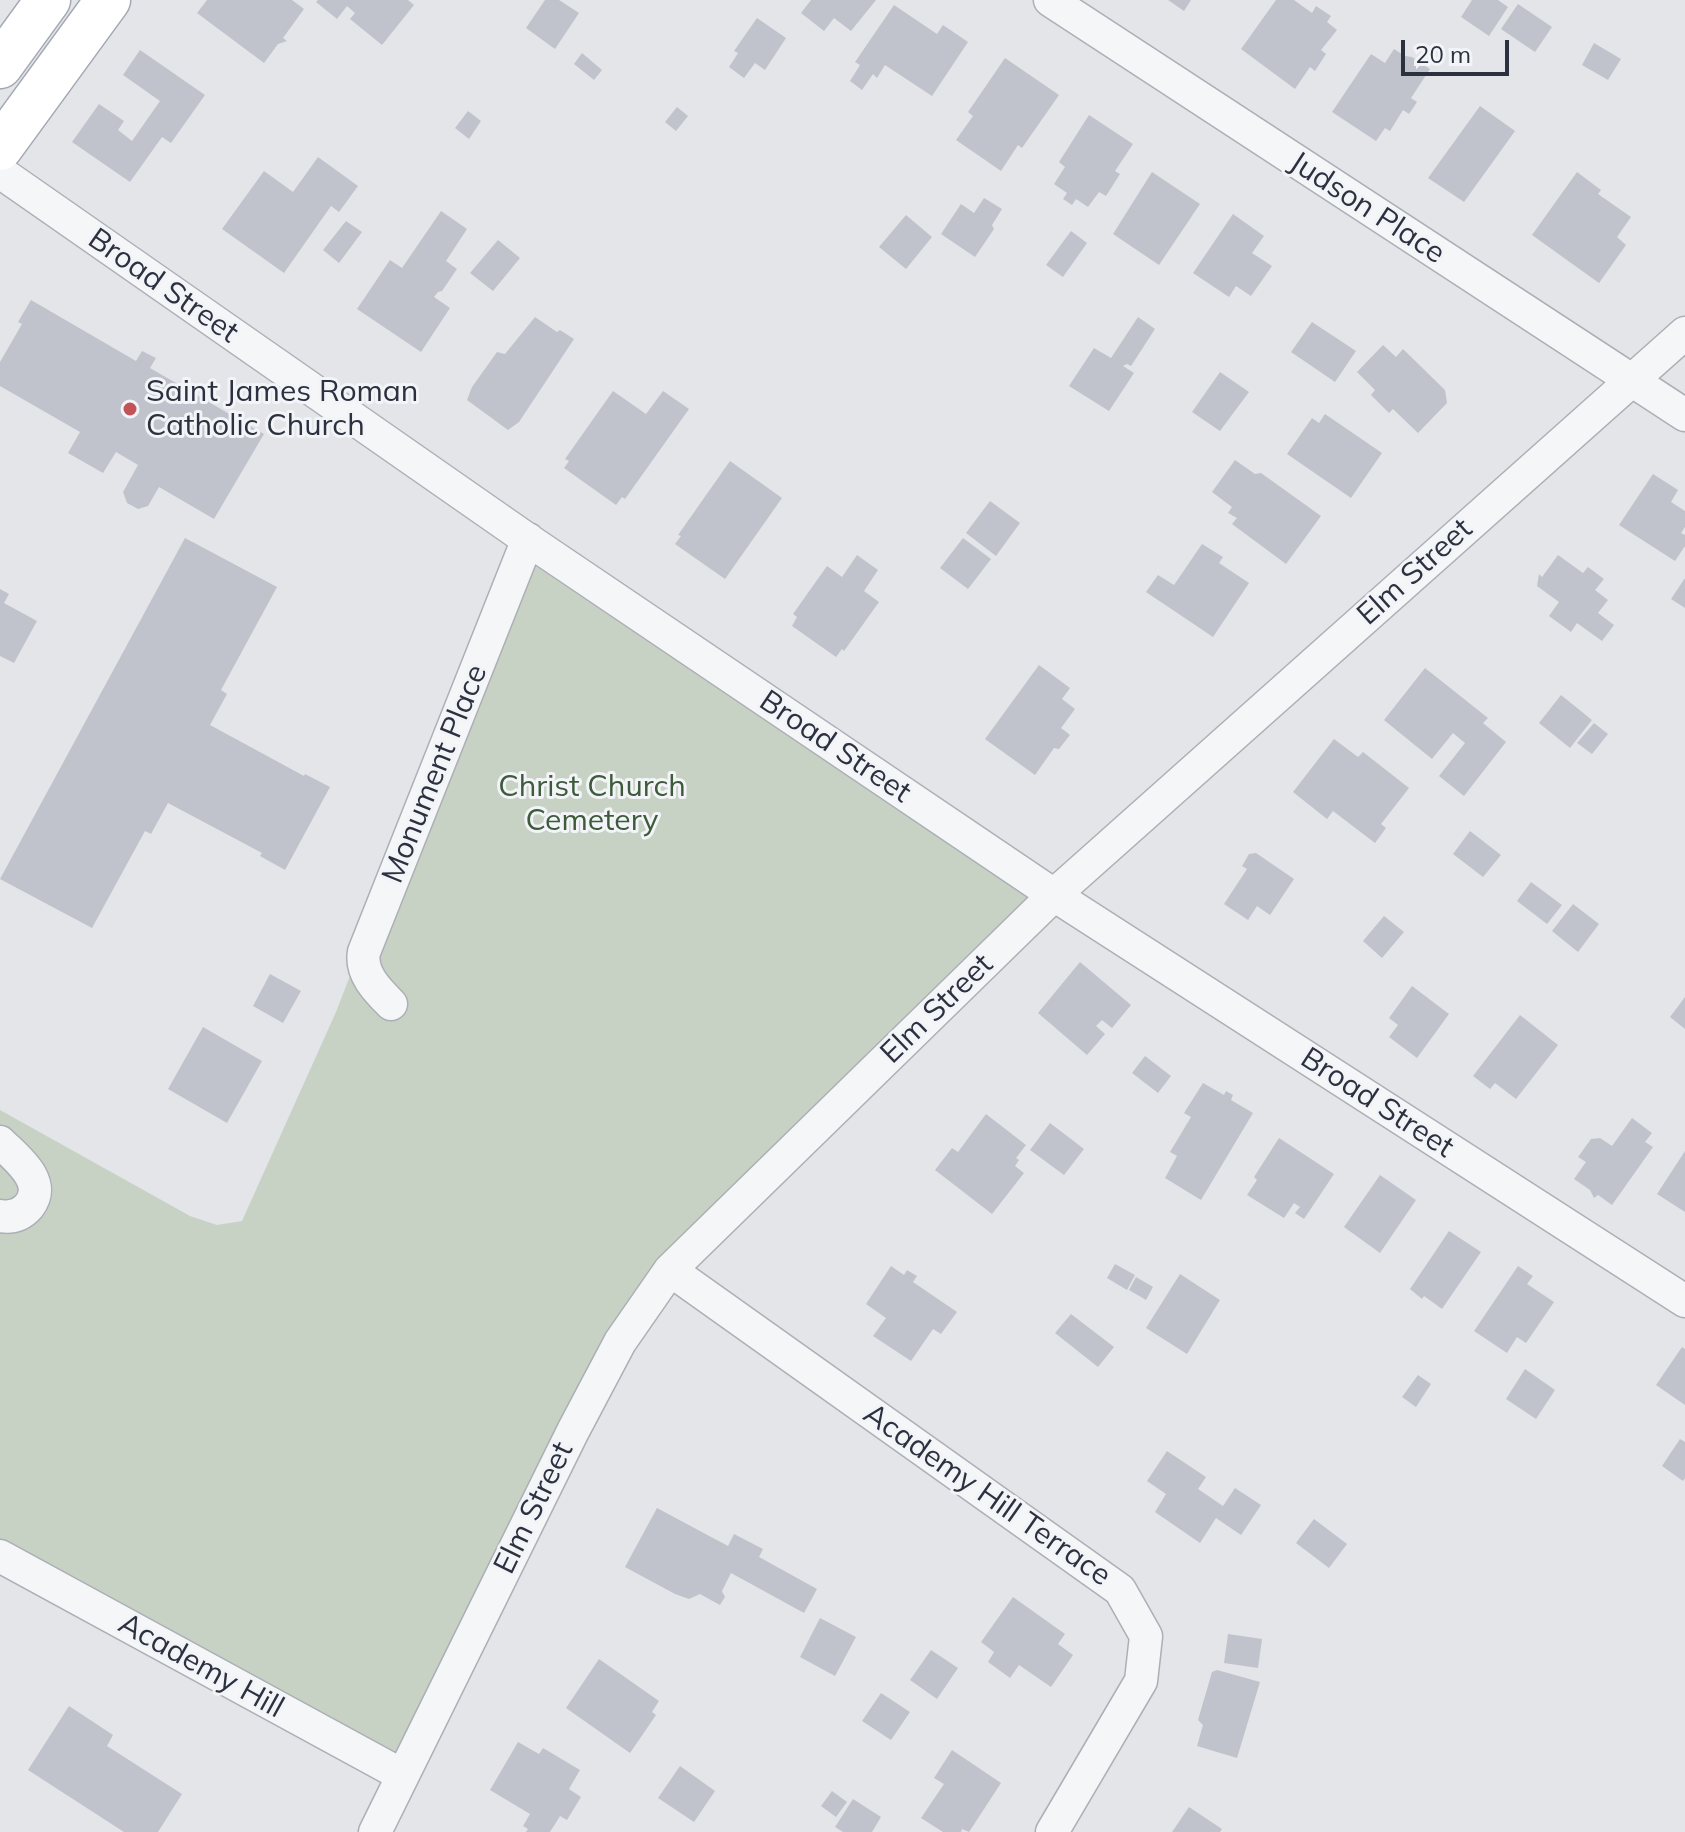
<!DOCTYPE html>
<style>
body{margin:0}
#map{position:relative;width:1685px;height:1832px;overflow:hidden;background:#e3e5e9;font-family:Mulish,sans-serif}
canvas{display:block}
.scale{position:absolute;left:1401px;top:40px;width:108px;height:36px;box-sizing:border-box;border:4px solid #2c3140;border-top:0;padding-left:10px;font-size:24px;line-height:28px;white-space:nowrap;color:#2c3140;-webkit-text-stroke:6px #f2f4f7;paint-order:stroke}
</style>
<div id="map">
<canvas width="1685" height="1832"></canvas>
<div class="scale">20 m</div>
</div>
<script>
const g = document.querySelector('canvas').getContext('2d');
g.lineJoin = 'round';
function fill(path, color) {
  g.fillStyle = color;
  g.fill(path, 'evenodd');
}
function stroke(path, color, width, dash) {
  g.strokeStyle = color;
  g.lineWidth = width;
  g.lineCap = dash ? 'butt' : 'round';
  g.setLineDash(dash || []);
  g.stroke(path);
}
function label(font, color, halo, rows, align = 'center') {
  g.font = font + ' Mulish,sans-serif';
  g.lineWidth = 6;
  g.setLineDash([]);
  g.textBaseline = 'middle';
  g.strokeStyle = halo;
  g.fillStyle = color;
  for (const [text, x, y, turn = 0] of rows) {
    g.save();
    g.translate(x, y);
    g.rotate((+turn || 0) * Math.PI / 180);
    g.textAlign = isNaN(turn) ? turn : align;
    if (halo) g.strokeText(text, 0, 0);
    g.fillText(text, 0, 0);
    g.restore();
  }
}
fill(new Path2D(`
 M521,535L1054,895L670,1270L402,1775L0,1556V1110L190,1216L217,1225L242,1221L336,1012Z`), '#c7d2c4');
fill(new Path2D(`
 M207,0H292L304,9L283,38L287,41L278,44L264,63L197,13Z
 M318,0H408L414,5L382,45L350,19L355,13L347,6L337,19L316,2Z
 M545,0H559L579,13L555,49L526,28Z
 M811,0H876L851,31L834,18L824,31L801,13Z
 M1168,0H1191L1184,11Z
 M1276,0H1294L1312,13L1316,6L1331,16L1327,22L1337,30L1321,50L1326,54L1315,71L1310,67L1295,89L1241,49Z
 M1472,0H1498L1508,7L1489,36L1461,17Z
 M1518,4L1552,27L1535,52L1501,29Z
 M894,5L937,34L943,25L968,42L932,96L885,65L877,78L873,74L862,90L850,81L860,65L855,62Z
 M757,18L786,38L765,70L755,63L744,78L729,67L738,53L734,51Z
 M1594,43L1621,59L1608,80L1582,65Z
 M1394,49L1405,56L1412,57L1430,69L1411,98L1417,102L1409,114L1403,110L1390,131L1385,128L1376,141L1332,112L1371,54L1385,63Z
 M140,50L205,95L171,143L162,137L130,182L72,142L99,104L124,121L118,130L132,141L160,101L123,75Z
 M582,53L602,70L594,80L574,64Z
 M1005,58L1059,95L1022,148L1018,145L1001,171L956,140L973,116L968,112Z
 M1480,106L1515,131L1464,202L1428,178Z
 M677,107L688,116L676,131L665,122Z
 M468,111L481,121L469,139L455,128Z
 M1089,115L1133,144L1115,171L1120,174L1106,196L1099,192L1088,207L1076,199L1072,205L1063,199L1067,193L1054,184L1065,167L1059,162Z
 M318,157L358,186L339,212L331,206L284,273L222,229L264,171L293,192Z
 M1152,172L1200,204L1159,265L1113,234Z
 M1577,172L1601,190L1598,194L1631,217L1617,237L1626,245L1599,283L1532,235Z
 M984,198L1002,209L992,225L994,229L975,257L941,234L961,204L974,213Z
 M441,211L467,229L446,261L457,269L442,291L438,292L434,297L450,308L421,352L357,309L390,260L402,268Z
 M1233,214L1264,236L1252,253L1272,266L1251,296L1236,286L1229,297L1193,273Z
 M906,215L932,237L906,269L879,247Z
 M346,221L362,232L339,263L323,250Z
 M1071,231L1087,243L1063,277L1046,265Z
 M498,240L520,258L493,291L470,273Z
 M31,300L136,361L142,351L156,358L150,368L264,434L214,519L159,487L148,506L138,509L127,503L123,492L138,465L116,452L103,473L68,453L80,432L0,386V362L22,324L18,322Z
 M535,317L557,332L560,330L574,339L519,422L508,430L467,400L472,387L497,352L505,354Z
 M1138,317L1155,329L1131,366L1127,364L1123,366L1134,373L1109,411L1069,386L1094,348L1111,358Z
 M1312,322L1356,351L1335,382L1291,352Z
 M1383,345L1396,357L1403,349L1445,390L1447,403L1418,433L1393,409L1389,413L1371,395L1375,390L1357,372Z
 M1220,372L1249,392L1220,431L1192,412Z
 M613,391L646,414L663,391L689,409L625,499L622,497L616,505L564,468L569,461L565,459Z
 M1325,414L1382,453L1351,498L1287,454L1312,418L1319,423Z
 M1235,460L1255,474L1261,473L1321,516L1286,564L1232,524L1237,518L1228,513L1232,507L1212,492Z
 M730,461L782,498L725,579L675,544L681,536L678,535Z
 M1653,474L1678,490L1671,502L1685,511V527L1681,533L1685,535V546L1675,561L1619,525Z
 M990,501L1020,523L996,556L966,533Z
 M185,538L277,587L221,690L227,694L210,725L304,776L305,774L330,787L285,870L260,856L262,853L168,803L151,834L145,831L92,928L0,879Z
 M963,538L991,559L968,589L940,568Z
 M1202,544L1223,557L1219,563L1249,583L1213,637L1146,592L1158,575L1174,585Z
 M857,555L878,570L864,591L879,602L844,651L842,649L836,657L792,626L797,617L793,614L827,566L842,577Z
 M1558,555L1583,573L1588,567L1604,579L1595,590L1608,600L1598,613L1614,625L1602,641L1577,623L1571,632L1549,616L1559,602L1537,586L1539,574L1542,577Z
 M1685,578V608L1671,599Z
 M0,589L9,594L4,603L37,621L14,663L0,656Z
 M1039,665L1070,688L1062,699L1075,709L1061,728L1070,735L1059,749L1054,748L1035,775L985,739Z
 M1425,668L1488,718L1483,723L1506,742L1464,796L1439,776L1465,743L1453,733L1432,759L1384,720Z
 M1561,695L1592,720L1570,748L1539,723Z
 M1594,723L1608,734L1592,754L1577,743Z
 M1334,739L1358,757L1363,752L1409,788L1381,824L1386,828L1375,843L1333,811L1327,819L1293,792Z
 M1470,831L1501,855L1483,877L1453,854Z
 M1256,853L1294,879L1270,915L1257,906L1248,920L1224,904L1247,869L1242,866L1249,854Z
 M1531,882L1562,905L1547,924L1517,901Z
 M1573,904L1599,924L1578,952L1552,931Z
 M1384,916L1404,932L1382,958L1363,941Z
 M1080,962L1131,1005L1112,1028L1102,1020L1096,1026L1105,1034L1087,1055L1038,1013Z
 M270,974L301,991L283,1023L253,1006Z
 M1412,986L1449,1014L1417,1058L1389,1037L1398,1025L1389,1018Z
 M1685,997V1029L1670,1017Z
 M1520,1015L1558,1045L1516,1099L1495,1083L1490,1089L1473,1076Z
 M203,1027L262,1061L227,1123L168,1089Z
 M1145,1056L1171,1076L1158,1093L1132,1073Z
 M1203,1083L1224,1095L1226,1091L1233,1095L1231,1100L1253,1113L1201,1200L1165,1178L1177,1156L1170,1152L1191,1117L1184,1113Z
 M986,1114L1026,1145L1016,1158L1019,1160L1015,1166L1024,1173L992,1214L935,1170L952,1148L958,1152Z
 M1632,1118L1652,1133L1645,1142L1653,1147L1612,1205L1598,1195L1594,1198L1590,1190L1574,1179L1586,1162L1578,1157L1591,1139L1600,1138L1612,1146Z
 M1050,1123L1084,1149L1064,1175L1030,1150Z
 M1279,1138L1334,1174L1304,1219L1295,1213L1300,1207L1294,1203L1284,1218L1247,1195L1257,1180L1254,1177Z
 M1685,1151V1212L1657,1194Z
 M1380,1175L1416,1200L1380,1253L1344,1227Z
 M1449,1231L1481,1252L1442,1309L1424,1296L1422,1299L1410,1289Z
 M1115,1264L1135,1275L1127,1290L1107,1278Z
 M891,1266L904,1275L907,1270L917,1276L913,1282L957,1312L941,1334L933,1329L911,1361L873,1336L886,1318L866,1304Z
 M1518,1266L1533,1276L1527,1284L1554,1302L1526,1343L1517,1337L1507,1353L1474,1331Z
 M1180,1274L1220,1300L1187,1354L1146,1328Z
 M1136,1277L1153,1287L1146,1300L1129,1290Z
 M1071,1314L1114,1347L1098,1367L1055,1333Z
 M1682,1347L1685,1349V1405L1656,1385Z
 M1525,1369L1555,1390L1536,1419L1506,1399Z
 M1418,1375L1431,1384L1416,1407L1402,1397Z
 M1680,1439L1685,1442V1478L1683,1481L1662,1466Z
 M1167,1451L1206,1477L1198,1489L1223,1506L1235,1488L1261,1505L1241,1535L1216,1518L1200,1543L1155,1512L1166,1494L1147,1481Z
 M657,1508L728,1546L734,1534L763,1549L759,1557L817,1589L804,1613L731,1573L722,1591L725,1597L720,1605L700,1594L689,1599L675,1594L625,1567Z
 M1314,1519L1347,1544L1329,1568L1296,1543Z
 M1013,1597L1065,1634L1058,1644L1073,1655L1051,1687L1019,1665L1010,1678L988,1662L994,1652L981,1642Z
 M820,1618L856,1637L835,1676L800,1657Z
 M1228,1634L1262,1639L1258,1668L1224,1663Z
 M931,1650L958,1668L937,1699L910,1680Z
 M599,1659L659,1701L652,1712L656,1715L630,1753L566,1708Z
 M1217,1670L1260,1682L1237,1758L1197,1746L1203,1725L1198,1720L1212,1672Z
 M881,1693L910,1712L891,1740L862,1721Z
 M69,1706L113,1735L107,1746L182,1794L158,1832H124L28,1770Z
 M518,1742L539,1754L543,1748L580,1770L569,1789L581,1797L567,1820L560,1816L550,1832H526L528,1829L523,1826L530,1814L490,1790Z
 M952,1750L1001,1783L969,1832L962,1829L961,1832H943L921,1818L944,1784L934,1778Z
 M680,1766L715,1791L694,1822L658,1798Z
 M832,1791L847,1802L836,1817L821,1806Z
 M853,1799L881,1817L872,1832H843L835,1827Z
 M1189,1807L1222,1829L1220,1832H1172Z`), '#c0c3cc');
const minor = new Path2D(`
 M1050,0L1685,415
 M0,172L521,535L1054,895L1685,1301
 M391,1004C377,990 360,973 364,952L528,539
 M0,1142C16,1158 48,1181 29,1206C21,1215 11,1218 0,1216
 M670,1270L1120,1590L1146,1636L1141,1681L1052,1832
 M0,1556L402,1775
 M375,1832L573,1431L620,1342L670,1270L1054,895L1685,333`);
const primary = new Path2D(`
 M0,66L48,0
 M0,148L108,0`);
stroke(minor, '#acafb6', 35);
stroke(primary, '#a3a8b4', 47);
stroke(minor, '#f5f6f8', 32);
stroke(primary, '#fff', 44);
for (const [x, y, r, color] of [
 [130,409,8,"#c25459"]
]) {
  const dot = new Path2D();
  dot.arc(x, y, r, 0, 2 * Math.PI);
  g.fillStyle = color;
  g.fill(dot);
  stroke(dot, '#f2f4f7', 3);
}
label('30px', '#2c3140', '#f2f4f7', [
 ["Judson Place",1367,208,33],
 ["Broad Street",163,286,35],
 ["Elm Street",1415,572,-42],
 ["Broad Street",835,747,34],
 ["Monument Place",435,774,-68],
 ["Elm Street",937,1009,-44],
 ["Broad Street",1377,1103,33],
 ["Academy Hill Terrace",987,1495,35],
 ["Elm Street",534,1508,-64],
 ["Academy Hill",201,1666,29]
]);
label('30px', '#2c3140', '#f2f4f7', [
 ["Saint James Roman",146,392],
 ["Catholic Church",146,426]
], 'left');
label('30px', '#3d5a3b', '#f2f4f7', [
 ["Christ Church",592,787],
 ["Cemetery",592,821]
]);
</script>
